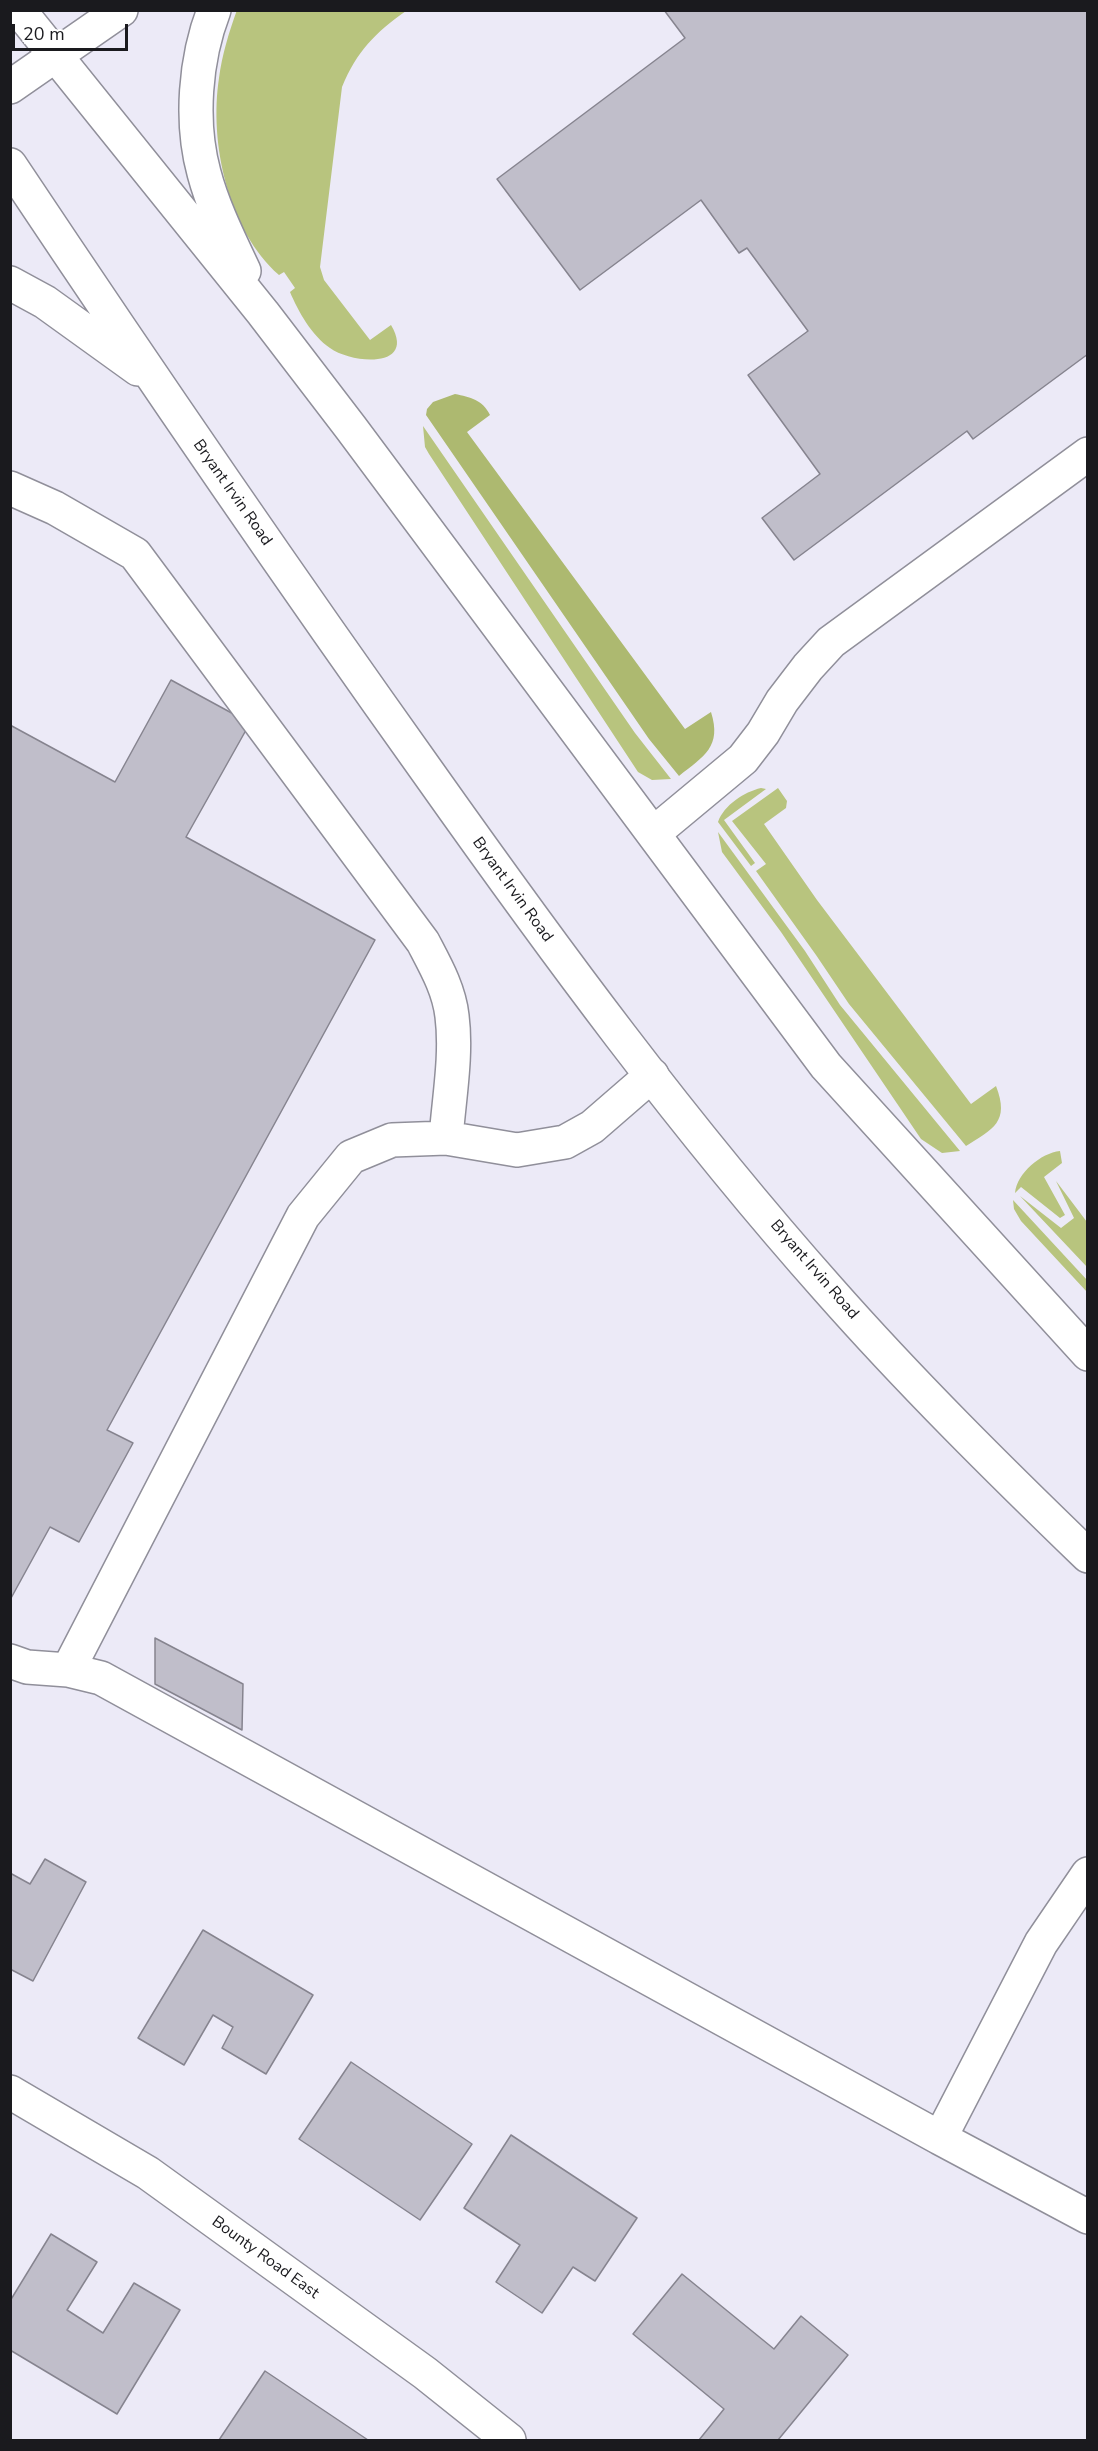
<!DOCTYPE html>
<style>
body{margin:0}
#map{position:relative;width:1098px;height:2451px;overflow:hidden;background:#eceaf7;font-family:"Nunito Sans",sans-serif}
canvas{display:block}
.frame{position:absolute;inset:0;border:12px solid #1a1a1e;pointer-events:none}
.scale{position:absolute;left:12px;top:24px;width:116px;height:27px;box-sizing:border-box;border:3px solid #1a1a1e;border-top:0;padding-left:8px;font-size:18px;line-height:21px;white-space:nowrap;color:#1a1a1e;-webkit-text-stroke:4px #fff;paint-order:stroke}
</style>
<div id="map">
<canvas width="1098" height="2451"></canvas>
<div class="frame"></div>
<div class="scale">20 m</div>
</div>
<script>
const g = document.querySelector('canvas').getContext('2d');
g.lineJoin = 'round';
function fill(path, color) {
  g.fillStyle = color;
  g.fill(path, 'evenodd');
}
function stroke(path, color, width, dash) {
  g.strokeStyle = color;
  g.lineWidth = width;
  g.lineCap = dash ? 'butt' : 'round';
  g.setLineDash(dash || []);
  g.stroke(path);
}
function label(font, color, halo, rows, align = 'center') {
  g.font = font + ' "Nunito Sans",sans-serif';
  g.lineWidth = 4.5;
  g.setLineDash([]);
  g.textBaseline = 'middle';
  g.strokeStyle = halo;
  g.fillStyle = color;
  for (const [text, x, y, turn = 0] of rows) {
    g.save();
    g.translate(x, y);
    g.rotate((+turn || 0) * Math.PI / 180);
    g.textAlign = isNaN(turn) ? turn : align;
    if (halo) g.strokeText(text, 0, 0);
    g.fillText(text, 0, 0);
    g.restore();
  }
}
fill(new Path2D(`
 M237,10L406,11C375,33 357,51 342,87L320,267L324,280L370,340L391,325C417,369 352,364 330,348C312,336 298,311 290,292L295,288L284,272L279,275C228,230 209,143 219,78C222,55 229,32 237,10Z
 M423,426L635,733L671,779L652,780L638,772L429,454L425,447Z
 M761,788L766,789L724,820L755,863L751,866L718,822C724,805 744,792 761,788Z
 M778,788L787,801L786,808L764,824L817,900L971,1104L996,1086C1010,1122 993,1129 966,1146L849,1004L816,955L756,871L766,864L732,821Z
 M718,832L805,951L840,1005L960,1151L942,1153L921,1139L781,932L722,852Z
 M1060,1151L1062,1163L1044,1177L1065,1215L1060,1218L1021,1187L1015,1193C1017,1173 1041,1153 1060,1151Z
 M1056,1181L1087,1222V1267L1020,1196L1061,1228L1074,1218Z
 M1013,1200L1087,1280V1292L1021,1221L1014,1209Z`), '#b8c47e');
fill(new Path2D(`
 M455,394C470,397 483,400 490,415L467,432L685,729L711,712C722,747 704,756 679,776L649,739L426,415L427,409L433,402Z`), '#adb970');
const building = new Path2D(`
 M664,10H1088V354L973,439L967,431L794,560L762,518L820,474L748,375L808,331L747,248L739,253L701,200L580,290L497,179L685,38Z
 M171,680L250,723L186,837L375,940L107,1430L133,1443L79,1542L50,1527L10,1600V725L115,782Z
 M155,1638L243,1684L242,1730L155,1684Z
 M45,1859L86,1882L33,1981L10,1969V1873L30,1884Z
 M203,1930L313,1995L266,2074L222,2048L233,2027L213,2015L184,2065L138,2038Z
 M351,2062L472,2144L420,2220L299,2139Z
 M511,2135L637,2218L595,2281L573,2267L542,2313L496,2282L520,2245L464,2208Z
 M51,2234L97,2262L67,2310L103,2333L134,2283L180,2310L117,2414L10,2350V2301Z
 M682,2274L774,2349L801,2316L848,2355L778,2440H699L724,2409L633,2334Z
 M265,2371L368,2440H219Z`);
fill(building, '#c0beca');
stroke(building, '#86848f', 1.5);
const minor = new Path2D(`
 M10,488L55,508L135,554L423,942C435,965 449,989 452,1016C457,1055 449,1098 446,1138
 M654,833L743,759L763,733L782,701L808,667L831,642L1088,454
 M10,1661L27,1667L68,1670L303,1216L351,1157L392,1140L446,1138L517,1150L565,1142L592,1127L652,1075
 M68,1670L101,1678L940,2138L1041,1943L1088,1874
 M10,2092L148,2173L425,2373L509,2440
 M940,2138L1088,2217`);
const major = new Path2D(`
 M19,10L263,313L351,428L826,1066L1088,1354
 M214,10C195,59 190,122 204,173C213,207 229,239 244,271
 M10,87L121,10
 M10,165C146,369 285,572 427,771C553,949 683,1126 828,1289C910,1382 999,1470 1088,1556
 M10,283L45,302L138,369`);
stroke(minor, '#908f9a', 36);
stroke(major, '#908f9a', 36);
stroke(minor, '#fff', 33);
stroke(major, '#fff', 33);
label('16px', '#1a1a1e', '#fff', [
 ["Bryant Irvin Road",232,493,55],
 ["Bryant Irvin Road",512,890,54],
 ["Bryant Irvin Road",814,1270,49],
 ["Bounty Road East",265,2258,36]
]);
</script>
